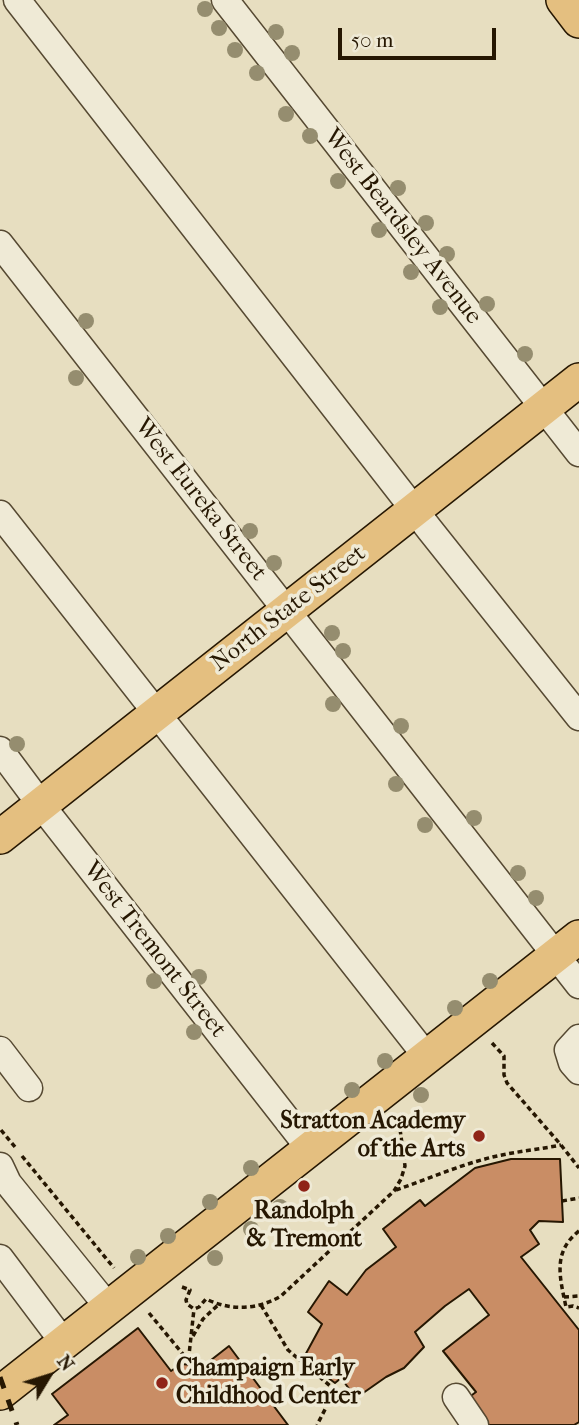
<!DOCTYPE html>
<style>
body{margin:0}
#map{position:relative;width:579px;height:1425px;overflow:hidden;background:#e7dec0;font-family:"IM FELL French Canon",serif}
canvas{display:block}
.north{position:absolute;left:14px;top:1341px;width:70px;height:70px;-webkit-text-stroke:5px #efead6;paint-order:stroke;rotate:52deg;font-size:19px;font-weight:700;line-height:28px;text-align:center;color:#261702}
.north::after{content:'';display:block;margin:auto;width:24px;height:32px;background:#261702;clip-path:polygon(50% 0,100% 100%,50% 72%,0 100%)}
.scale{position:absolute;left:338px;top:28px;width:158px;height:32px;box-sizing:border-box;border:4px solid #261702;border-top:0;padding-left:9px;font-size:21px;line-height:24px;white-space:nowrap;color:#261702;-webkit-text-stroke:5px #efead6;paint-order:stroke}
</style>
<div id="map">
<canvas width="579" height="1425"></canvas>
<div class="north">N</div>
<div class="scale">50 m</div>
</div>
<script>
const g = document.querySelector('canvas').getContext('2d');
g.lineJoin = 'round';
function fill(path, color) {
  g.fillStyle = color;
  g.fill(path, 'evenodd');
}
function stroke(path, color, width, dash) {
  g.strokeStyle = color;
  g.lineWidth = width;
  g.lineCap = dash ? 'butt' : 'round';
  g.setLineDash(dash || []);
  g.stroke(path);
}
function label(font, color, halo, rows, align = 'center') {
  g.font = font + ' "IM FELL French Canon",serif';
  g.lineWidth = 7;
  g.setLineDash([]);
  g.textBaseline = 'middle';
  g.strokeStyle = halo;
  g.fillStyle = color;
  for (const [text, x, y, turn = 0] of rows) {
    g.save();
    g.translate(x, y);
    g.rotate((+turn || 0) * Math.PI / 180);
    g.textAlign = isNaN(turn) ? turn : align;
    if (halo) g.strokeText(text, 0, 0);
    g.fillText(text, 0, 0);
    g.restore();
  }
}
const building = new Path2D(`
 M511,1159H560L563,1222L539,1221L530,1230L539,1244L521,1257L579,1330V1422L574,1425H489L468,1398L476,1392L443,1351L489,1315L469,1289L445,1306L415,1332L424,1347L404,1368L386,1377L356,1398L341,1378L335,1383L303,1359L322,1324L308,1312L329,1281L347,1295L366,1270L396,1247L383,1229L420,1200L425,1206L475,1168Z
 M138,1328L171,1371L181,1364L192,1365L197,1371L229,1346L288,1425H54L68,1415L52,1394Z`);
fill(building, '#c98d65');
stroke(building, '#261702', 2);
const minor = new Path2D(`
 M17,0L430,530L579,717
 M225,0L579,453
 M0,244L579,985
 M0,514L427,1057
 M0,750L41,805L310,1149
 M579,1038L568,1050L572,1063L579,1071
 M0,1050L29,1088
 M0,1166L8,1183L109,1308
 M0,1258L64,1343
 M456,1397L475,1425`);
const major = new Path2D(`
 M563,0L579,21
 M0,837L579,380
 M0,1393L579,937`);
stroke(minor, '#564932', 29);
stroke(major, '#261702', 36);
stroke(new Path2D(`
 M492,1043L504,1056V1075L507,1083L561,1145L579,1168
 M1,1130L15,1147
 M22,1156L114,1268
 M396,1190C425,1180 455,1167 485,1159C510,1152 536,1150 561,1145
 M562,1201L579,1198
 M579,1231C552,1252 560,1278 566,1307L573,1306L579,1308
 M182,1287L190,1290L186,1300L187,1304L194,1309L199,1307L206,1299C231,1311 257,1310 281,1296L394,1191L401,1179L405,1166L400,1129L404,1110
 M564,1297L579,1296
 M261,1305L288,1350L335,1390L317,1425
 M149,1313L187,1359
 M193,1336L203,1319L218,1305
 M187,1359L189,1355L194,1309`), '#261702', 3.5, [5, 3.5]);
stroke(minor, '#efead6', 26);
stroke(major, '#e4bf80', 33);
stroke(new Path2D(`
 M0,1377L17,1425`), '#261702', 5, [12, 12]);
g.fillStyle = '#958d6f';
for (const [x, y] of [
 [205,9],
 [219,28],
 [276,32],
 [235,50],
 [292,53],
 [257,73],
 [286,114],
 [310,136],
 [338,181],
 [398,188],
 [426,223],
 [379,230],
 [447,254],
 [411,272],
 [487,304],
 [440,307],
 [86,321],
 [525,354],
 [76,378],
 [250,531],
 [274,563],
 [332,633],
 [343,651],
 [333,704],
 [401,726],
 [17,744],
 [396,784],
 [474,818],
 [425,825],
 [518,873],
 [536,898],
 [199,977],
 [154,981],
 [490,981],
 [455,1008],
 [194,1032],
 [385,1061],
 [352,1090],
 [421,1095],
 [251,1168],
 [210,1202],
 [280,1207],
 [251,1229],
 [168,1236],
 [138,1257],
 [215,1258]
]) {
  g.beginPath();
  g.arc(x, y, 8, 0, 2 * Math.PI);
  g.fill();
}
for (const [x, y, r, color] of [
 [479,1136,7,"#8f2418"],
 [304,1186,7,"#8f2418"],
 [162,1383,7,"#8f2418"]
]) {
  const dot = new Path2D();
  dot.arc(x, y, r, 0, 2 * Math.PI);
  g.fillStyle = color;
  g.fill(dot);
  stroke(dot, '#efead6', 2.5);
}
label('24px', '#261702', '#efead6', [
 ["West Beardsley Avenue",402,227,52],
 ["West Eureka Street",200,500,52],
 ["North State Street",289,609,-38],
 ["West Tremont Street",154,950,52]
]);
label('bold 24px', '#261702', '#efead6', [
 ["Stratton Academy",465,1122],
 ["of the Arts",465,1150],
 ["Randolph",304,1212,"center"],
 ["& Tremont",304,1240,"center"],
 ["Champaign Early",176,1369,"left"],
 ["Childhood Center",176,1397,"left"]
], 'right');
</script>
